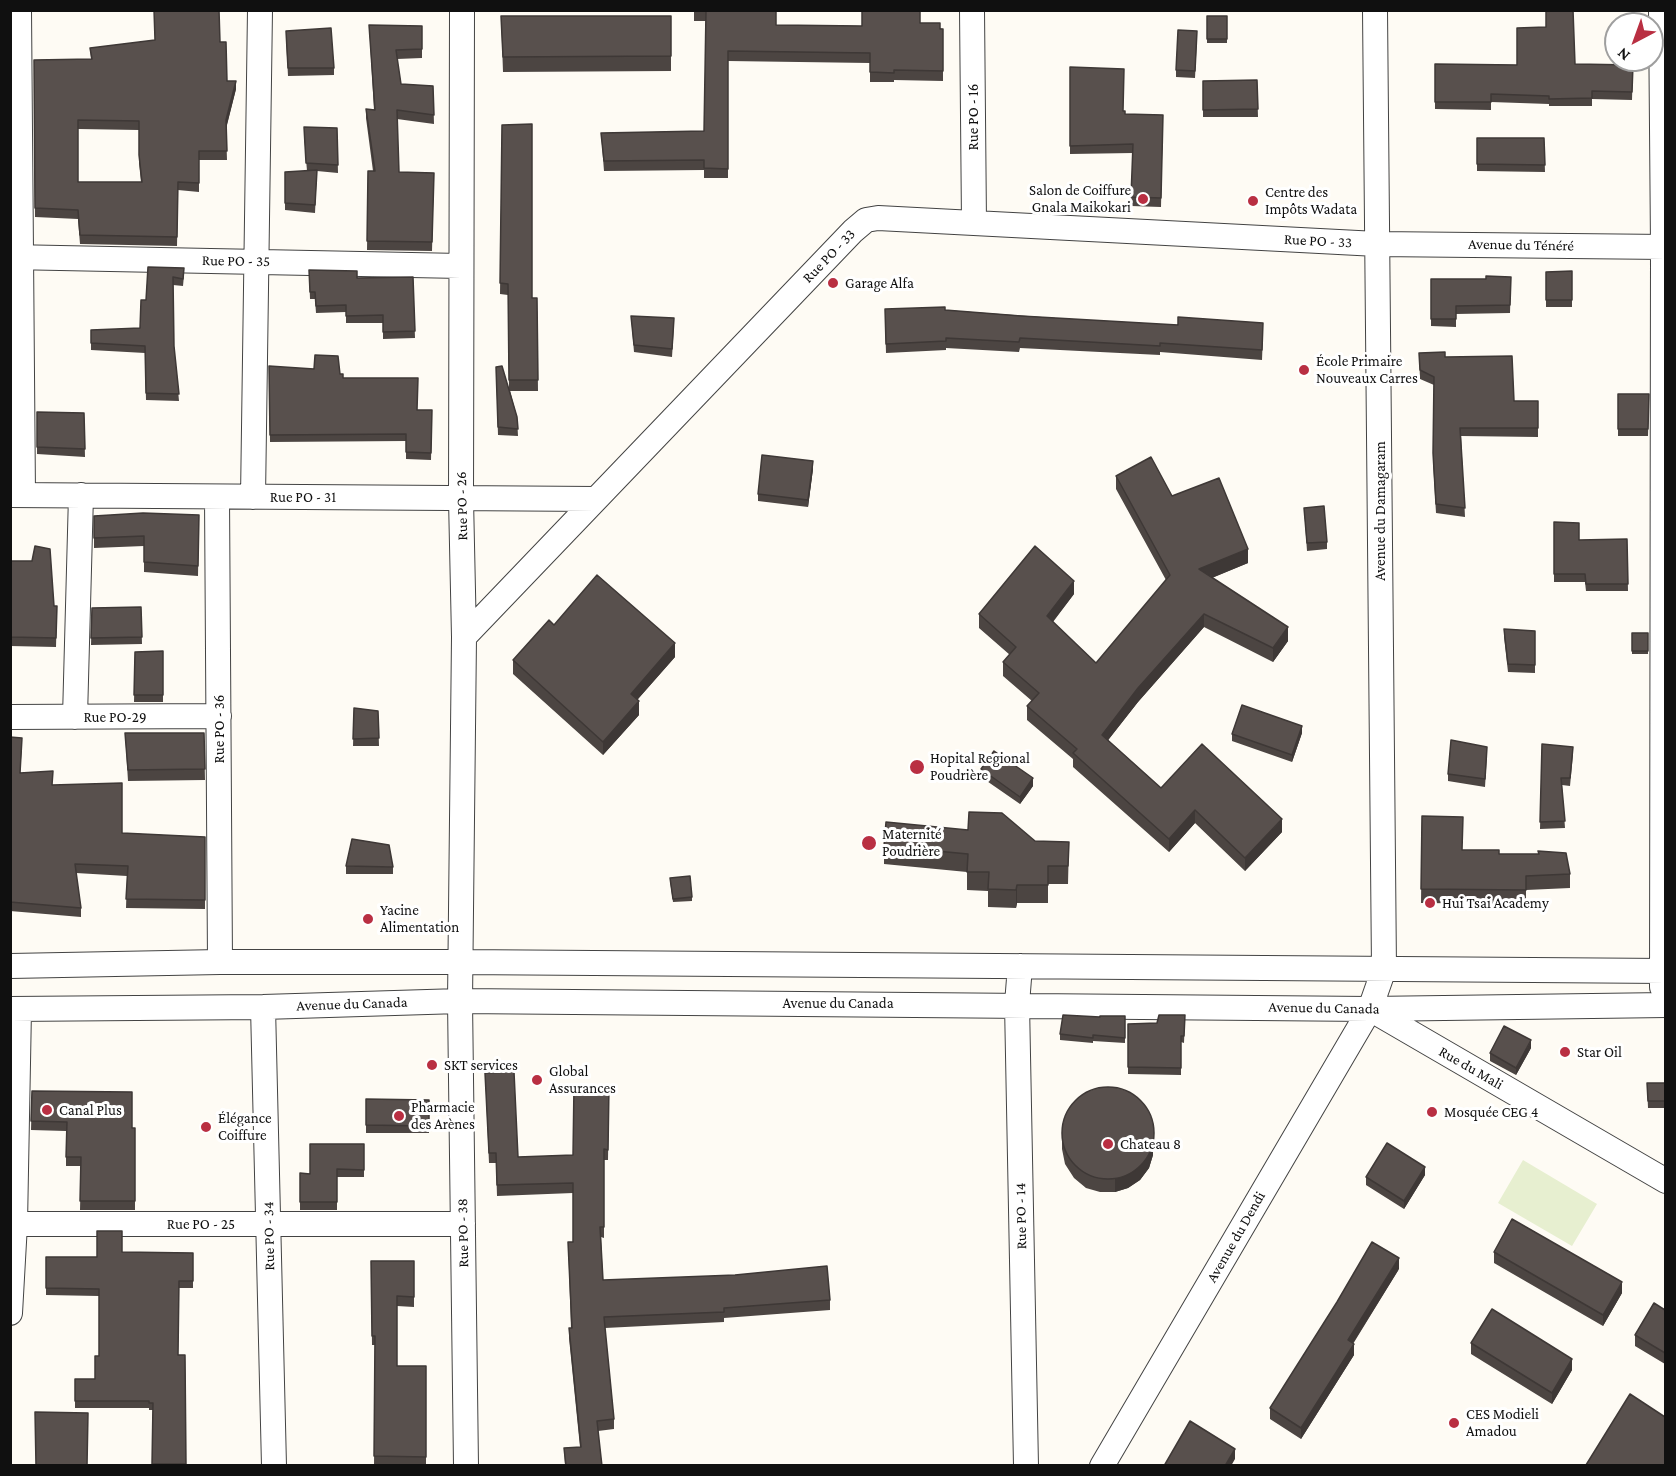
<!DOCTYPE html>
<meta charset="utf-8">
<style>
body{margin:0}
#map{position:relative;width:1676px;height:1476px;overflow:hidden;background:#fefbf4;font-family:"Crimson Pro",serif}
canvas{display:block}
.frame{position:absolute;inset:0;border:12px solid #101010;pointer-events:none}
.north{position:absolute;left:1604px;top:12px;width:60px;height:60px;box-sizing:border-box;background:#fff;border:2px solid #9f9f9f;border-radius:50%;rotate:221deg;font-size:16px;font-weight:700;line-height:24px;text-align:center;color:#101010}
.north::after{content:'';display:block;margin:auto;width:21px;height:27px;background:#b92f42;clip-path:polygon(50% 0,100% 100%,50% 72%,0 100%)}
</style>
<div id="map">
<canvas width="1676" height="1476"></canvas>
<div class="frame"></div>
<div class="north">N</div>
</div>
<script>
const g = document.querySelector('canvas').getContext('2d');
g.lineJoin = 'round';
function fill(path, color) {
  g.fillStyle = color;
  g.fill(path, 'evenodd');
}
function stroke(path, color, width, dash) {
  g.strokeStyle = color;
  g.lineWidth = width;
  g.lineCap = dash ? 'butt' : 'round';
  g.setLineDash(dash || []);
  g.stroke(path);
}
function label(font, color, halo, rows, align = 'center') {
  g.font = font + ' "Crimson Pro",serif';
  g.lineWidth = 6;
  g.setLineDash([]);
  g.textBaseline = 'middle';
  g.strokeStyle = halo;
  g.fillStyle = color;
  for (const [text, x, y, turn = 0] of rows) {
    g.save();
    g.translate(x, y);
    g.rotate((+turn || 0) * Math.PI / 180);
    g.textAlign = isNaN(turn) ? turn : align;
    if (halo) g.strokeText(text, 0, 0);
    g.fillText(text, 0, 0);
    g.restore();
  }
}
fill(new Path2D(`
 M1523,1160L1597,1204L1572,1246L1498,1203Z`), '#e7efd0');
const minor = new Path2D(`
 M19,10L23,495
 M462,10L461,499L464,637L460,1001L466,1466
 M972,10L974,223
 M1661,10L1663,247L1662,987
 M10,257L461,266
 M10,495L596,499
 M217,497L220,962
 M253,497L260,10
 M464,637L853,231L866,220L878,218L1377,244L1666,247
 M10,717L219,716
 M75,717L81,495
 M10,966L220,962H460L1666,971
 M1020,966L1017,1004L1026,1466
 M263,1007L274,1466
 M10,1009L263,1007L460,1001L1370,1009L1666,1005
 M1370,1009L1666,1181
 M10,1224H463
 M10,1313L15,1224L19,1009
 M1102,1466L1370,1009L1384,969L1375,10`);
stroke(minor, '#434343', 26);
stroke(minor, '#fff', 24);
fill(new Path2D(`
 M694,10H776V25L862,26L920,23L943,29V81L894,80V82H870V63L728,61V178H704V170L604,171L601,133L704,131L706,21H694Z
 M501,16H671V71L503,72Z
 M1207,16H1227V43H1207Z
 M369,25L422,26V58L397,59L401,84L433,86L434,124L397,119L399,172L434,173L432,251L367,250L368,171H373L366,118V109L374,110Z
 M286,38L334,68V75L288,76Z
 M1197,38L1195,78L1176,77V70Z
 M220,42L227,81L236,89L226,128L227,160H199V192L178,190L177,246L80,244L78,219L35,217L34,60L91,59L90,48ZM78,129L139,130V163L141,182H78Z
 M1435,64L1517,65L1575,64L1633,65L1632,100L1592,99V106H1549V104L1491,102V110L1435,109Z
 M1070,67L1125,114L1163,115L1161,207L1131,206L1133,153L1070,154Z
 M1257,80L1258,117H1203V81Z
 M502,125L532,298H537L538,391H510L517,417L518,436L498,435L496,367L509,388L508,295L500,294Z
 M337,128L338,173L317,171L315,213L285,210V172L307,171L304,135Z
 M1544,138L1545,172L1477,171V164Z
 M148,267L184,275L183,286L173,285L174,346L179,401L146,400L145,353L91,350V330L140,328L146,300Z
 M309,270L357,278L413,277L415,338L383,339V323H346V312L316,313L315,299H310Z
 M1572,271V307H1546V272Z
 M1511,277L1510,313L1456,314V327L1431,326V279H1486Z
 M945,310L1263,333L1262,360L1160,352V355L1020,348L1019,352L946,348V350L886,353L885,319Z
 M631,316L674,325L672,357L634,352Z
 M1419,353L1445,357L1514,401H1538V437L1461,436L1465,517L1436,513L1433,462L1434,385L1420,379Z
 M269,366L340,374L343,378L417,410H432L431,460L406,459V441L270,442Z
 M1618,394H1649L1648,436H1618Z
 M37,412L84,413L85,457L37,454Z
 M813,469L808,507L758,501V494Z
 M1116,476L1172,496L1248,563L1212,578L1288,641L1273,662L1204,627L1138,702L1108,740L1161,788L1282,832L1245,871L1195,823L1169,852L1073,767V759L1027,720V706L1032,701L1003,676V662L1010,655L979,628V614L1074,594L1053,622L1096,663L1166,580L1116,489Z
 M1304,508L1327,542V549L1307,551Z
 M199,515L198,576L144,572V546L94,548V516Z
 M1554,522L1579,540L1627,539L1628,591H1586L1585,582H1554Z
 M10,561L54,606H57L56,647L10,646Z
 M141,607L142,644L91,645L92,608Z
 M554,625L675,657L637,700L639,715L603,755L513,674V660Z
 M1504,629L1535,631V673L1508,672L1504,637Z
 M1632,633H1648V654H1632Z
 M163,651V702H134L135,652Z
 M354,708L378,711L379,746H353Z
 M125,733H204L205,780L128,781Z
 M1302,733L1292,762L1232,741V734Z
 M10,737L22,747L20,773L53,785L122,833L205,837V909L126,908L127,876L76,873L81,908V917L10,911Z
 M1542,744L1573,754L1570,786L1562,785L1565,828L1540,829Z
 M1487,754L1485,787L1448,781V774Z
 M981,769L1033,786L1020,804L981,777Z
 M1422,816L1462,850L1499,854H1538V851L1570,874V888L1526,890V904L1421,903Z
 M1035,841L1069,842L1068,884H1048V903H1017L1016,908L988,907V891L967,890V872L884,864V846Z
 M346,866L393,867V874H346Z
 M670,881L692,897V901L673,902Z
 M1185,1015L1184,1043L1181,1042V1075L1128,1074V1024L1157,1023Z
 M1125,1016V1043L1093,1041V1043L1060,1040V1034L1100,1017Z
 M1531,1048L1516,1075L1490,1061V1053Z
 M485,1073L518,1157L573,1155L609,1086L608,1160H604V1238L601,1237L603,1280L830,1300V1310L724,1318V1322L605,1328L614,1419V1429L598,1431L602,1466H565L564,1448L580,1447L569,1338V1328H571L568,1242H573V1193L497,1196L496,1163H489Z
 M1647,1083H1665V1108H1648Z
 M32,1091L132,1128H135V1210H80L81,1166H66V1131L31,1130Z
 M366,1099L429,1100V1133H366Z
 M1062,1134L1153,1155L1149,1168L1140,1180L1128,1188L1115,1192H1100L1086,1188L1074,1178L1065,1164L1062,1149Z
 M364,1144V1177H337V1210H300V1173L310,1174Z
 M1425,1175L1404,1209L1366,1185V1177Z
 M122,1252L193,1253V1288H179L178,1355H185L186,1466H152L153,1410H149V1408H75V1379H95L99,1356V1296L46,1295V1257H97Z
 M1494,1252L1622,1293L1603,1326L1494,1263Z
 M371,1261H414V1307L397,1306V1366H426V1466H374L375,1345H372Z
 M1399,1269L1353,1344L1354,1355L1301,1439L1270,1419V1408Z
 M1665,1310V1364L1635,1346V1335Z
 M1471,1343L1572,1370L1552,1404L1471,1354Z`), '#4c4542');
fill(new Path2D(`
 M236,81V89L226,129V120Z
 M813,461V469L808,507V500Z
 M1248,549V563L1199,583V569Z
 M1074,581V594L1047,629V616Z
 M1204,614V627L1138,702L1102,748V735L1138,688Z
 M1288,627V641L1273,662V648Z
 M675,643V657L631,707V694Z
 M639,701V715L603,755V742Z
 M1302,726V733L1292,762V755Z
 M1033,778V786L1020,804V797Z
 M1195,810V823L1169,852V839Z
 M1282,819V832L1245,871V858Z
 M1017,885V903L1016,908V890Z
 M1531,1040V1048L1516,1075V1068Z
 M1153,1140V1155L1149,1168L1140,1180L1128,1188L1115,1192V1178Z
 M1425,1167V1175L1404,1209V1201Z
 M1399,1258V1269L1348,1351V1340Z
 M1622,1282V1293L1603,1326V1315Z
 M1354,1344V1355L1301,1439V1428Z
 M1572,1359V1370L1552,1404V1393Z
 M1235,1449V1459L1231,1466H1225Z`), '#3e3836');
const building = new Path2D(`
 M154,10H219L220,42H226L227,81H236L226,120L227,151H199V183L178,182L177,237L80,235L78,210L35,208L34,60L92,59L90,48L155,40ZM78,120L139,121V155L142,182H78Z
 M694,10H776V25L862,26V10H920V23H940V29H943V71L894,70V73L870,72V53L728,51V169L704,168V160L604,161L601,133L704,131L706,11Z
 M1546,10H1573L1575,64L1633,65L1632,92L1592,91V98L1549,99V96L1491,94V102H1435V64L1517,65V28L1546,27Z
 M501,16H671V56L503,57Z
 M1207,16H1227V39H1207Z
 M369,25L422,26V49L396,50L401,84L433,86L434,115L397,110L399,172L434,173L432,242L367,241L368,171H375L366,109L375,110Z
 M331,28L334,68H288L286,31Z
 M1178,30L1197,31L1195,71L1176,70Z
 M1070,67L1124,69L1123,111H1125V114L1163,115L1161,198L1131,197L1133,144L1070,146Z
 M1257,80L1258,109L1203,110V81Z
 M532,124V298H537L538,380H509L508,284L500,283L502,125Z
 M304,127L337,128L338,165L306,163Z
 M1477,138H1544L1545,165L1477,164Z
 M317,170L315,205L285,203V172Z
 M148,267L184,268L183,279L173,277L174,346L179,394L146,393L145,346L91,343V330L140,328L141,300H146Z
 M309,270L357,271V278L413,277L415,331L383,332V315L346,316V305L316,306L315,292H310Z
 M1572,271V300H1546V272Z
 M1486,276L1511,277L1510,305L1456,306V319H1431V279H1486Z
 M945,307V310L1021,316L1178,325V317L1263,323L1262,350L1160,343V346L1020,338L1019,342L946,338V341L886,344L885,309Z
 M631,316L674,318L672,349L634,345Z
 M1445,352V357L1512,356L1514,401H1538V428H1460L1465,508L1436,504L1433,453L1434,377L1420,370L1419,353Z
 M315,355L338,356L340,374H343V378H418L417,410H432L431,453L406,452V434L270,435L269,366L314,369Z
 M502,366L517,417L518,429L498,427L496,367Z
 M1618,394H1649L1648,429H1618Z
 M37,412L84,413L85,449L37,447Z
 M762,455L813,461L808,500L758,494Z
 M1151,457L1172,496L1219,478L1248,549L1199,569L1288,627L1273,648L1204,614L1138,688L1102,735L1161,788L1202,744L1282,819L1245,858L1195,810L1169,839L1073,753L1077,749L1027,706L1039,693L1003,662L1016,647L979,614L1035,546L1074,581L1047,616L1096,663L1170,575L1116,476Z
 M1324,506L1327,542L1307,543L1304,508Z
 M143,513L199,515L198,566L144,562V536L94,538V516Z
 M1554,522L1579,523V540L1627,539L1628,584H1586L1585,574H1554Z
 M35,546L50,549L54,606H57L56,638L10,637V561H32Z
 M597,575L675,643L631,694L639,701L603,742L513,660L549,620L554,625Z
 M141,607L142,637L91,638L92,608Z
 M1504,629L1535,631V665L1508,664Z
 M1632,633H1648V651H1632Z
 M163,651V695H134L135,652Z
 M1242,705L1302,726L1292,755L1232,734Z
 M354,708L378,711L379,738L353,739Z
 M125,733H204L205,769L128,770Z
 M10,737L22,738L20,773L53,771L52,785L122,783V833L205,837V900L126,899L128,866L75,864L81,908L10,902Z
 M1451,740L1487,747L1485,779L1448,774Z
 M1542,744L1573,747L1570,778H1561L1565,821L1540,822Z
 M994,751L1033,778L1020,797L981,769Z
 M969,812L1002,813L1035,841L1069,842L1068,866H1048V885H1017L1016,890L988,889L989,872H967L968,854L884,846L886,822L968,830Z
 M1422,816L1463,817L1462,850H1499V854H1539L1538,851L1566,853L1570,874L1526,876V890L1421,889Z
 M352,839L389,845L393,867L346,866Z
 M690,876L692,897L673,899L670,878Z
 M1063,1015L1100,1017V1016H1125V1038L1093,1035V1038L1060,1034Z
 M1159,1015H1185L1184,1036H1181V1068L1128,1067V1024L1157,1023Z
 M1504,1026L1531,1040L1516,1068L1490,1053Z
 M514,1072L518,1157L573,1155L574,1085L609,1086L608,1150L604,1149V1227H600L603,1280L735,1275L827,1266L830,1300L724,1308V1312L604,1317L614,1419L597,1421L602,1466H566L564,1448L581,1447L569,1328H572L568,1242H573V1183L497,1185L496,1153H489L485,1073Z
 M1647,1083H1665V1101H1648Z
 M1062 1133a46 46 0 1 1 92 0a46 46 0 1 1-92 0Z
 M32,1091L132,1092V1128H135V1201H80L81,1157H66L67,1122L31,1121Z
 M366,1099L429,1100V1126L366,1125Z
 M1387,1143L1425,1167L1404,1201L1366,1177Z
 M310,1144H364V1170L337,1169V1202H300V1173L310,1174Z
 M1512,1219L1622,1282L1603,1315L1494,1252Z
 M97,1231H122V1252L193,1253V1281H179L178,1355H185L186,1464H152L153,1403H149V1401H75V1379H95V1356H99V1289L46,1288V1257H97Z
 M1372,1242L1399,1258L1348,1340L1354,1344L1301,1428L1270,1408L1337,1302Z
 M371,1261H414V1297L397,1296V1366H426V1457L374,1456L375,1336H372Z
 M1654,1303L1665,1310V1353L1635,1335Z
 M1492,1309L1572,1359L1552,1393L1471,1343Z
 M1630,1394L1665,1417V1466H1587L1586,1465Z
 M35,1412L88,1413L87,1466H36Z
 M1190,1421L1235,1449L1225,1466H1164Z`);
fill(building, '#58504d');
stroke(building, '#3e3836', 1.5);
for (const [x, y, r, color] of [
 [1143,199,6,"#b92f42"],
 [1253,201,6,"#b92f42"],
 [833,283,6,"#b92f42"],
 [1304,370,6,"#b92f42"],
 [917,767,8,"#b92f42"],
 [869,843,8,"#b92f42"],
 [1430,903,6,"#b92f42"],
 [368,919,6,"#b92f42"],
 [1565,1052,6,"#b92f42"],
 [432,1065,6,"#b92f42"],
 [537,1080,6,"#b92f42"],
 [47,1110,6,"#b92f42"],
 [1432,1112,6,"#b92f42"],
 [399,1116,6,"#b92f42"],
 [206,1127,6,"#b92f42"],
 [1108,1144,6,"#b92f42"],
 [1454,1423,6,"#b92f42"]
]) {
  const dot = new Path2D();
  dot.arc(x, y, r, 0, 2 * Math.PI);
  g.fillStyle = color;
  g.fill(dot);
  stroke(dot, '#fff', 2);
}
label('15px', '#101010', '#fff', [
 ["Rue PO - 16",973,117,-90],
 ["Rue PO - 33",1318,241,3],
 ["Avenue du Ténéré",1521,245,1],
 ["Rue PO - 33",829,256,-46],
 ["Rue PO - 35",236,261,1],
 ["Rue PO - 31",303,497],
 ["Rue PO - 26",462,506,-91],
 ["Avenue du Damagaram",1380,511,-90],
 ["Rue PO-29",115,717],
 ["Rue PO - 36",219,729,-90],
 ["Avenue du Canada",838,1003],
 ["Avenue du Canada",352,1004,-2],
 ["Avenue du Canada",1324,1008,1],
 ["Rue du Mali",1471,1068,30],
 ["Rue PO - 14",1021,1216,-91],
 ["Rue PO - 25",201,1224],
 ["Rue PO - 38",463,1233,-91],
 ["Rue PO - 34",269,1236,-91],
 ["Avenue du Dendi",1236,1237,-60]
]);
label('15px', '#101010', '#fff', [
 ["Salon de Coiffure",1131,190,"right"],
 ["Gnala Maikokari",1131,207,"right"],
 ["Centre des",1265,192],
 ["Impôts Wadata",1265,209],
 ["Garage Alfa",845,283],
 ["École Primaire",1316,361],
 ["Nouveaux Carres",1316,378],
 ["Hopital Regional",930,758],
 ["Poudrière",930,775],
 ["Maternité",882,834],
 ["Poudrière",882,851],
 ["Hui Tsai Academy",1442,903],
 ["Yacine",380,910],
 ["Alimentation",380,927],
 ["Star Oil",1577,1052],
 ["SKT services",444,1065],
 ["Global",549,1071],
 ["Assurances",549,1088],
 ["Pharmacie",411,1107],
 ["des Arènes",411,1124],
 ["Canal Plus",59,1110],
 ["Mosquée CEG 4",1444,1112],
 ["Élégance",218,1118],
 ["Coiffure",218,1135],
 ["Chateau 8",1120,1144],
 ["CES Modieli",1466,1414],
 ["Amadou",1466,1431]
], 'left');
</script>
